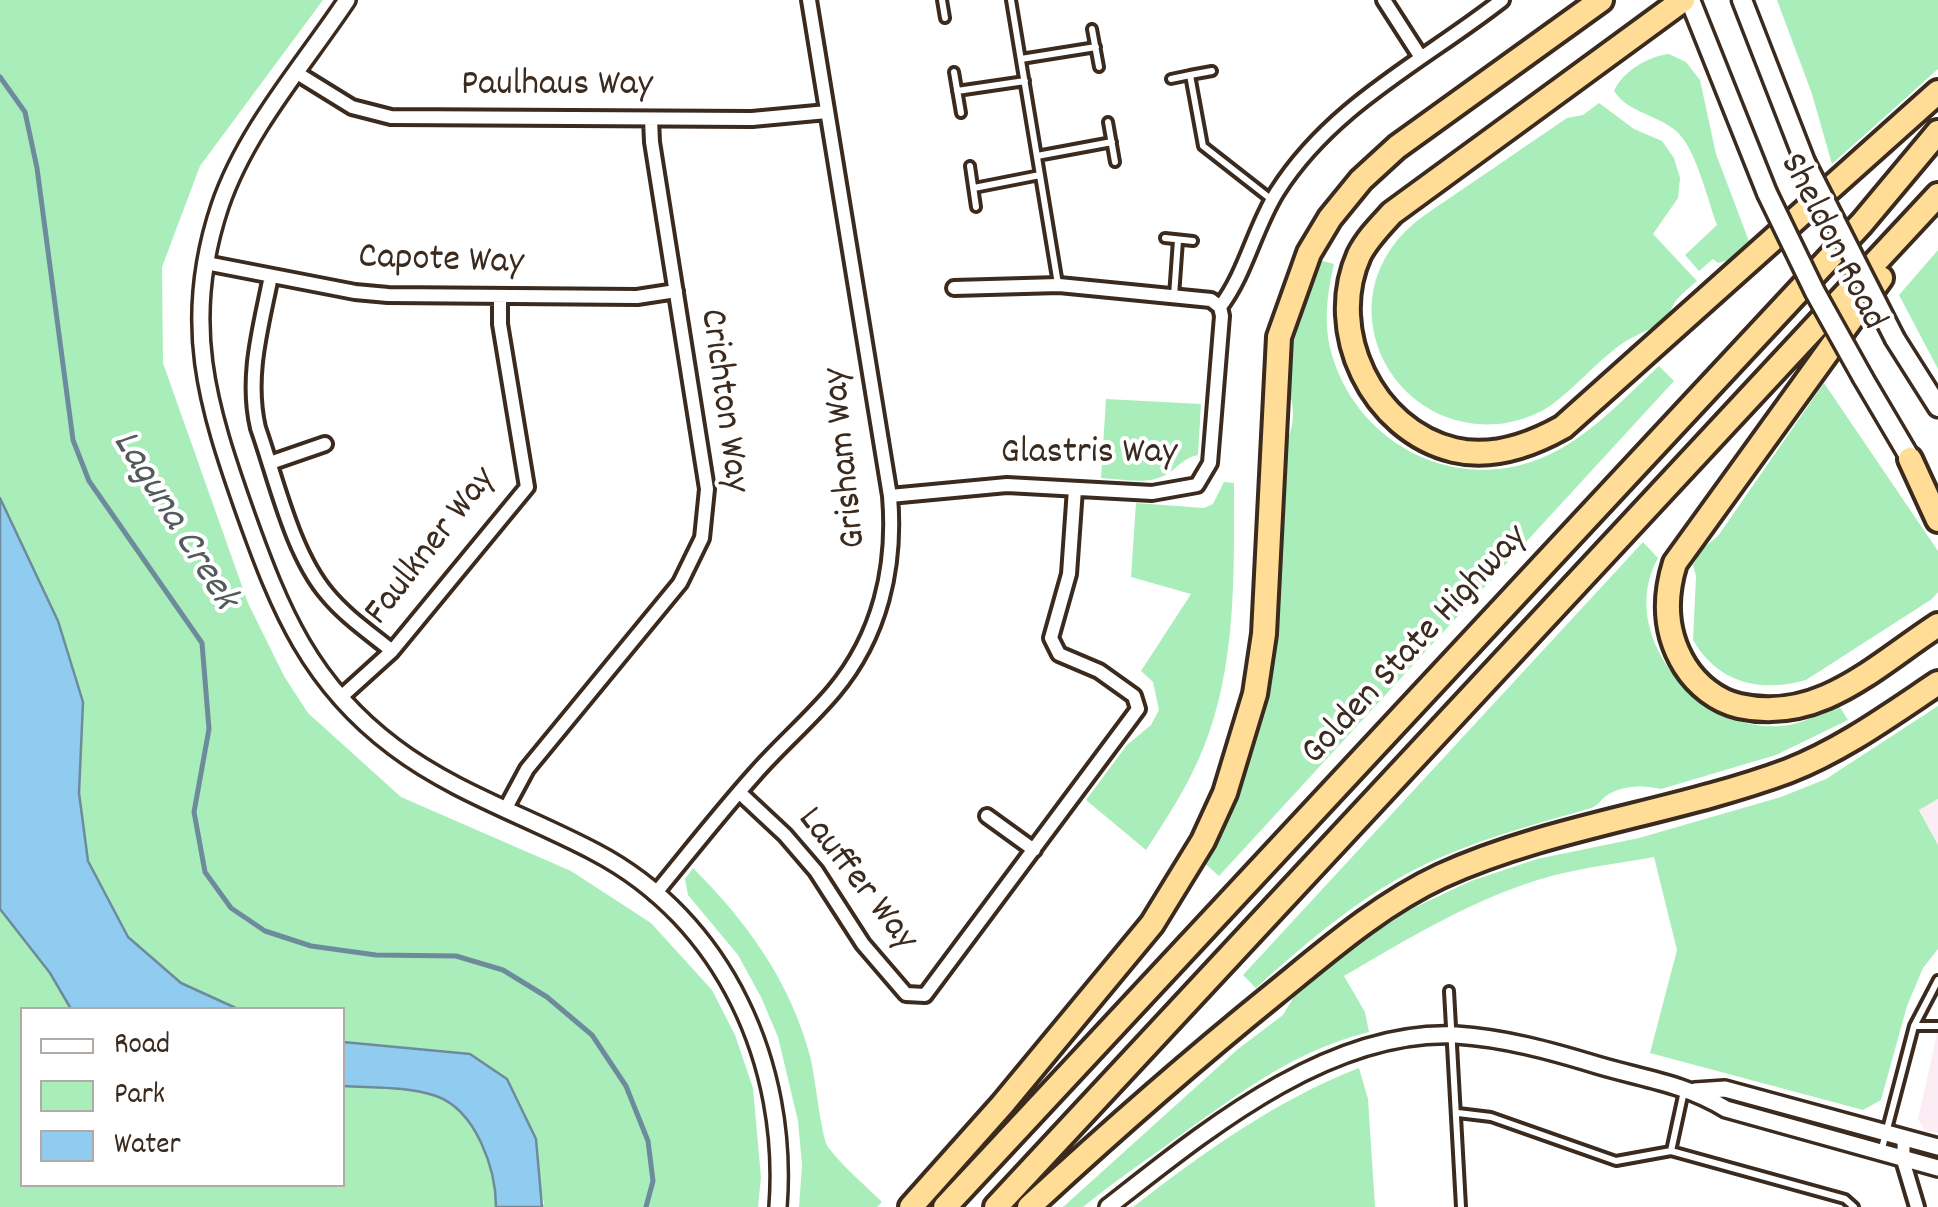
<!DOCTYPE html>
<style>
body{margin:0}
#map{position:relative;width:1938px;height:1207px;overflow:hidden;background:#fff;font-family:Dekko,sans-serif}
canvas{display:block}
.legend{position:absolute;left:20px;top:1007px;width:325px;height:180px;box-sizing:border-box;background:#fff;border:2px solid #b1aaa5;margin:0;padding:12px 18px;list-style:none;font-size:30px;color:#3b2a1e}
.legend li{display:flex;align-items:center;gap:20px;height:50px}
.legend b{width:50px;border:2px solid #b1aaa5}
</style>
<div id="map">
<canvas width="1938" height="1207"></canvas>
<ul class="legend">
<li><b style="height:12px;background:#fff"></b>Road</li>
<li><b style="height:28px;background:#a9eeba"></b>Park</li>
<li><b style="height:28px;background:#90ccf0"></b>Water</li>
</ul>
</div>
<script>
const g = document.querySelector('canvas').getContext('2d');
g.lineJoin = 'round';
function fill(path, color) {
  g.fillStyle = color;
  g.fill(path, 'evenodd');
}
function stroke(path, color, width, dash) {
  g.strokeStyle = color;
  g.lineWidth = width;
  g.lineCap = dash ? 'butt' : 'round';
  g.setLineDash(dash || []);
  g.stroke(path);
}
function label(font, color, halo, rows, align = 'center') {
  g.font = font + ' Dekko,sans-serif';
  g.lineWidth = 8;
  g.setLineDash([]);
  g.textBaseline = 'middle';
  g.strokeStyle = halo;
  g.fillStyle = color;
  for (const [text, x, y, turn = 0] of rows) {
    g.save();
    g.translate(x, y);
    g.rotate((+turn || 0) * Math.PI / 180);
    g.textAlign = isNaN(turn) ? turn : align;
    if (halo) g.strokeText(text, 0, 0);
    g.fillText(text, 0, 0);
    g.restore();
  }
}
fill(new Path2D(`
 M1938,799V845L1919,809Z
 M1938,1029V1133L1925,1131L1918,1119Z`), '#fcedf5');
fill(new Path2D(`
 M0,0H323L200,166L162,267L163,363L248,603L284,676L308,713L401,797L571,871L651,923L712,990L735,1035L753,1088L761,1177L758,1207H542L544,1203L507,1079L470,1054L343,1042L342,1010L238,1009L181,983L128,937L88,861L79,793L83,702L58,621L0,498Z
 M1777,0H1938V69L1832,164L1812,94Z
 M1669,54L1686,62L1700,80L1716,154L1750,244L1733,259L1718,263L1713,259L1699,271L1685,255L1717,225C1707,199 1696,147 1675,130C1655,114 1629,113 1614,91C1622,72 1648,56 1669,54Z
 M1599,103L1634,129L1662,141L1674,158L1680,178L1678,198L1653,234L1697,281C1690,287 1681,294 1675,302C1672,306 1671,311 1668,315C1658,328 1636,334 1623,343C1594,363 1572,393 1542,411C1532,416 1517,421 1506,423C1401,439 1329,318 1400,237C1417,218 1440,205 1460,191C1496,167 1531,142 1567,118L1583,115Z
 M1938,250V369L1899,295Z
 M1319,260L1334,264C1327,294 1323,325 1332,355C1357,440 1446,490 1531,462C1582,445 1620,402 1659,366L1674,381L1219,876L1202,861L1228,811L1246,764L1261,711L1282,450C1295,431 1297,404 1285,384L1301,303Z
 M1824,383L1938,551V592L1932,599L1806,680C1760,693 1718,683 1693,640L1696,576L1693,565L1702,549L1718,536Z
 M1106,399L1201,404L1198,455C1184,458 1180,465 1169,473C1149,486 1123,479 1101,478Z
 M1224,482L1234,483C1234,571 1237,666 1203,749C1189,784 1167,818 1146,850L1086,800L1127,745L1151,725L1159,710L1153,682L1141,671L1191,594L1131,577L1136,503L1204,508L1213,504Z
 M1643,542L1658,558C1615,635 1699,732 1780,726C1801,725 1820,714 1838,704L1848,720L1776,755L1661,789C1644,785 1625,785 1609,794C1601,798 1600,805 1591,808C1537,824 1482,838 1430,862C1364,893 1309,940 1256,988L1243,975Z
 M1938,706V799L1919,810L1938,845V949L1923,968L1907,1006L1881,1100L1863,1110L1650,1053L1677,950L1654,857C1621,863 1587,867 1555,875C1479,895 1411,937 1344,976L1365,1012L1369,1032C1294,1051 1244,1090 1182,1134C1149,1158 1115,1181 1083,1207H1063L1238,1049L1283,1015L1298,990L1353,947L1409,910L1471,881L1537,859L1639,838L1781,797L1826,779Z
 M693,868C747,922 790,981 810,1056C815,1074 821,1137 828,1147C843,1167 864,1184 882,1202L877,1207H799L802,1165L798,1121L778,1037L761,997L738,955L688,895L685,879Z
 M0,909L50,973L71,1009L22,1010V1184H342L343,1086C372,1088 407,1086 436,1096C476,1110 496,1169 496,1207H0Z
 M1359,1068L1368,1099L1375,1207H1133C1203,1153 1276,1100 1359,1068Z`), '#a9eeba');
const water = new Path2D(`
 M0,498L58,621L83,702L79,793L88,861L128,937L181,983L238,1009H71L50,973L0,909Z
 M343,1042L470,1054L507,1079L536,1139L542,1207H496C496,1169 476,1110 436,1096C407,1086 372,1088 343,1086Z`);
fill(water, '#90ccf0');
stroke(water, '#6e8b9c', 2.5);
stroke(new Path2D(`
 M0,77L25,112L37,168L73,440L89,481L202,643L209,729L194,812L205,872L231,908L265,931L311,946L376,955L456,956L503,970L547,997L592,1035L626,1086L648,1141L653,1181L646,1207`), '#6e8b9c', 5);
const service = new Path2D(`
 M942,0L945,18
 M1011,0L1058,284
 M1092,29L1099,67
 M1021,59L1096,47
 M1212,71L1190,75L1203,146L1272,200
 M954,72L961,113
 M1171,79L1190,75
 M957,91L1025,81
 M1108,122L1115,162
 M1037,156L1112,142
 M970,166L976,207
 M974,188L1040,175
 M1165,238L1193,241
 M1174,296L1178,240
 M1449,991L1461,1207
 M1914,1026H1938
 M1458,1113L1491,1117L1616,1161L1671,1151L1684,1091
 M1671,1151L1845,1199L1854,1207
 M1881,1152L1914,1026L1938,980`);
const minor = new Path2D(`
 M1384,0L1420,56
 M297,73L352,107L391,117L752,119L827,112
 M206,263L355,292L388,295L637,297L676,291
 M271,276C261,327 246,376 258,428C276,479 292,553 327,594C345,616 370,633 392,651
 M1220,307C1246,273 1254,229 1277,192C1332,105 1424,61 1502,0
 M270,463L325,444
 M890,496L1007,485L1152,493L1197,485L1210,463L1222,316L1220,307L1211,300L1059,285L954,288
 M340,698L392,651L527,487L500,324V297
 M739,792L785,835L816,871L863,944L906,994L925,995L1138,709L1134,696L1099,671L1059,654L1051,638L1069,574L1075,489
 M506,808L527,769L680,583L702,538L707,489L652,142L651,119
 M987,816L1034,850
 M655,894C688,854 720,813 754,775C779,746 809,721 834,691C880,636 896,567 890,496L809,0
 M1904,1137L1903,1160L1917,1207`);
const tertiary = new Path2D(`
 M347,0C303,66 246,130 220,206C181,322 207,405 246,515C280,610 310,684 394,747C453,792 529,817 595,852C725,920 789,1065 778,1207
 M1695,1091L1725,1089L1938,1147
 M1108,1207C1203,1133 1327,1029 1456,1035C1504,1038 1551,1051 1597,1065C1644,1079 1683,1083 1726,1109L1938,1168`);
const secondary = new Path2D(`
 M1690,0L1767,193
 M1742,0L1805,162
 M1895,339L1938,407
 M1863,378L1916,468`);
const motorway = new Path2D(`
 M1683,0L1392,213C1380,226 1367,239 1359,255C1325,331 1372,430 1454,450C1492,459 1531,445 1563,427L1938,92
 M1881,278L1675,563C1664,598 1665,634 1685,666C1697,685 1717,701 1739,706C1819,724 1875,666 1938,625
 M1910,459L1938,520
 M911,1207L1002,1105L1152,924L1203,841L1225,793L1255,694L1264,634L1279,337L1309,253L1330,218L1361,180L1397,147L1601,0
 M945,1207L1862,223L1938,132
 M996,1207L1938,195
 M1029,1207C1109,1133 1190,1062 1274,994C1327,951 1379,905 1441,876C1551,826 1675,813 1788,771C1842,750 1890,715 1938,683`);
stroke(service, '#3b2a1e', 14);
stroke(minor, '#3b2a1e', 20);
stroke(tertiary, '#3b2a1e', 22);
stroke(secondary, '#3b2a1e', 25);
stroke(motorway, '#3b2a1e', 30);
stroke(service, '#fff', 6);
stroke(minor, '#fff', 12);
stroke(tertiary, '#fff', 15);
stroke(secondary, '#fff', 18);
stroke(motorway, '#ffdd96', 22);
const secondaryBridge = new Path2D(`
 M1805,162L1895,339
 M1767,193L1815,292L1863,378`);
stroke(secondaryBridge, '#3b2a1e', 25, []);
stroke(secondaryBridge, '#fff', 18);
label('38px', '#3b2a1e', '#fff', [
 ["Paulhaus Way",557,88],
 ["Sheldon Road",1830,243,63],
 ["Capote Way",441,263,2],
 ["Crichton Way",721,401,82],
 ["Glastris Way",1089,456],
 ["Grisham Way",848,458,-96],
 ["Faulkner Way",433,548,-52],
 ["Golden State Highway",1417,647,-47],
 ["Lauffer Way",855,881,52]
]);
label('italic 40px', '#545b5d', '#fff', [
 ["Laguna Creek",172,522,58]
]);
</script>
